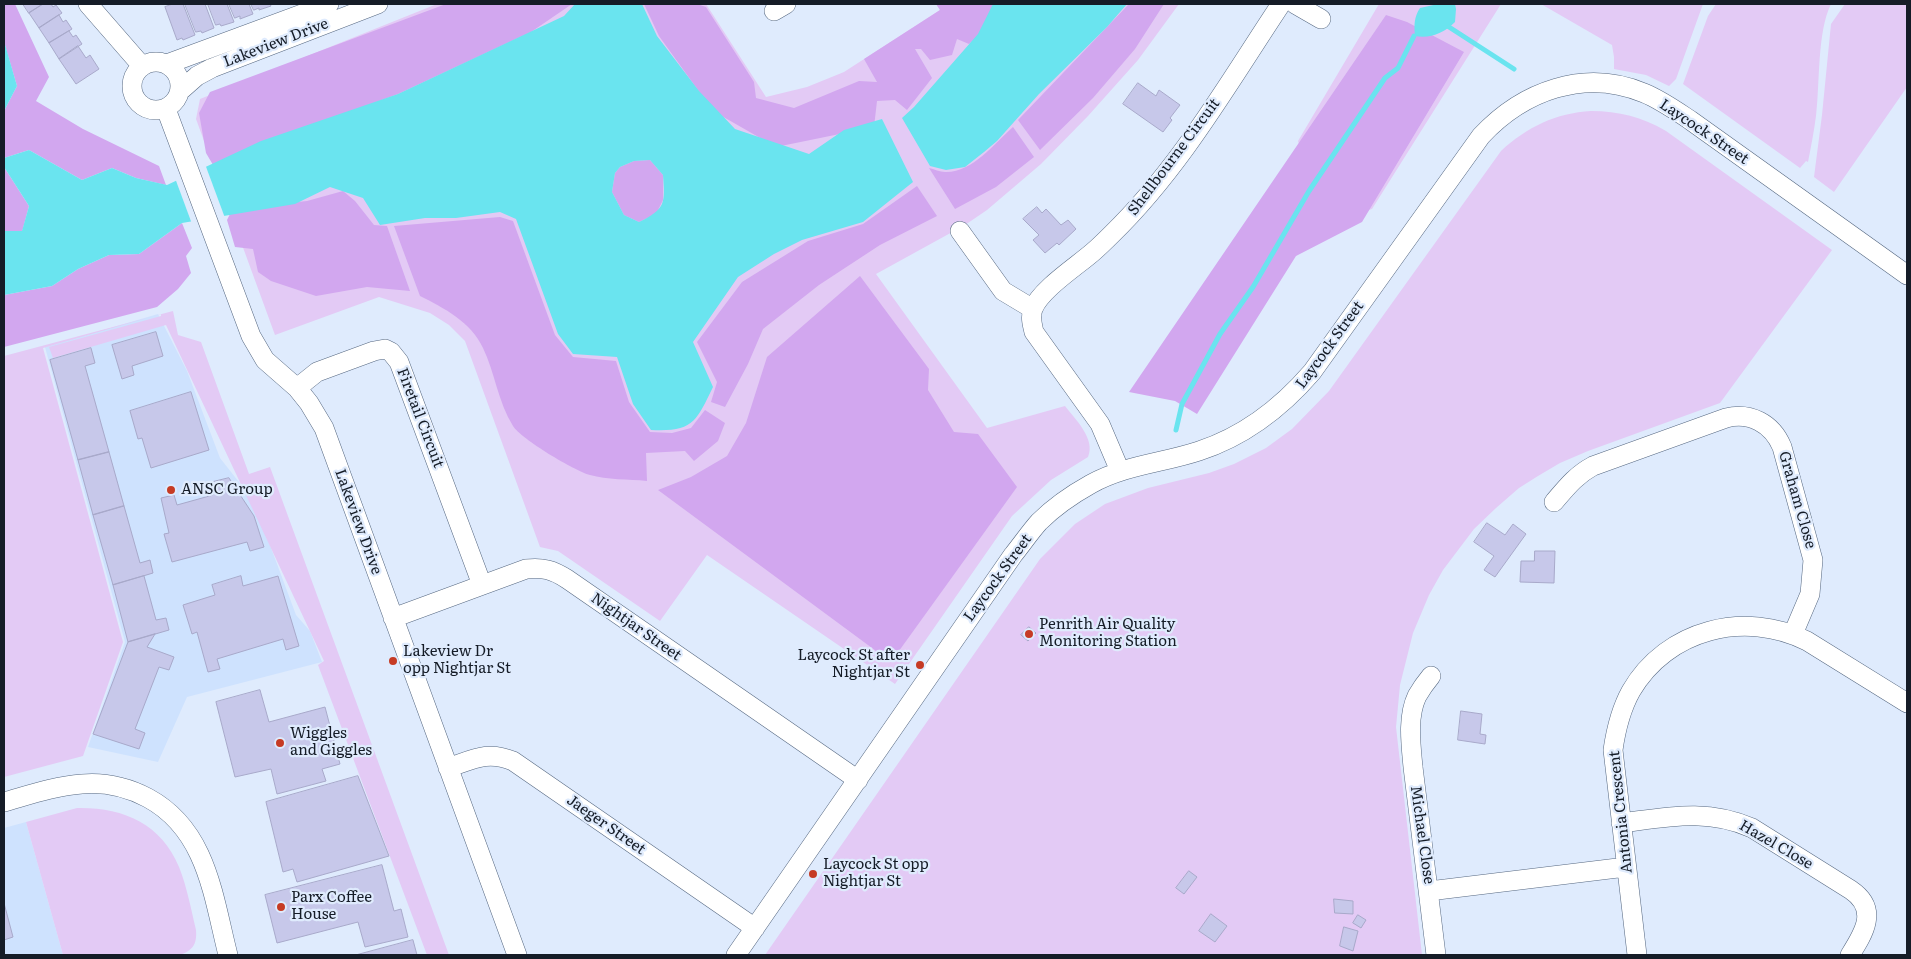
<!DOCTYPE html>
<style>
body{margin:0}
#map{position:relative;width:1911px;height:959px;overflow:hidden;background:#dfebfd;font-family:Literata,serif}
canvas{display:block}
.frame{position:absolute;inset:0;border:5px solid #151c27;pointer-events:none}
</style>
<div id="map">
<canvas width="1911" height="959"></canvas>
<div class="frame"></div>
</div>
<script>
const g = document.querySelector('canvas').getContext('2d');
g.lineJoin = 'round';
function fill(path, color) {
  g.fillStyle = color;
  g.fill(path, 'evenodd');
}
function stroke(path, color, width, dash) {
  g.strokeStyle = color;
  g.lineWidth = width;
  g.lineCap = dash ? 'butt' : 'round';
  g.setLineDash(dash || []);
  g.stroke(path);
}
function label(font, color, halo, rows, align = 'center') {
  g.font = font + ' Literata,serif';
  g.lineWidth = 4.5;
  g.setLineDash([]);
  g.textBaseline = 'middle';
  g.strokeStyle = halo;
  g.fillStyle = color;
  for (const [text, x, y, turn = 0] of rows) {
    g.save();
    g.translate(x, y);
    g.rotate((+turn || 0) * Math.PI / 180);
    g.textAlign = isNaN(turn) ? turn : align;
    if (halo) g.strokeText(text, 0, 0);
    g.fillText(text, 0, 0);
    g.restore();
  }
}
fill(new Path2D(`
 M158,314L187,371L220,458L246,491L261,521L296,615L310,631L322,662L187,697L158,762L88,747L125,642L45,347Z
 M26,822L63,955H4V828Z`), '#cee2fe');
fill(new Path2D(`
 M437,4H706L766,97L807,87L844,72L940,10L936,4H1179L1138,60L1088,116L1041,164L987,210L965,225L876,274L987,428L1065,406C1075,419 1096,439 1088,457L1051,480L1012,516L895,684L707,555L660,621L558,551L540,547L465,341L449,325L430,313L379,297L275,335L196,119L200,99Z
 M1379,4H1501L1372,209L1323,225L1298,141Z
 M1541,4H1703L1676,79L1669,86L1646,75L1614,69V57L1612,45Z
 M1716,4H1831C1817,32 1820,84 1816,116C1814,131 1811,147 1808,162L1806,161L1800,168L1683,84L1708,16Z
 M1845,4H1907V87L1834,192L1814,177L1822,115L1831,24Z
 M1591,111C1619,111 1642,117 1666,131L1832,250L1720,403L1588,451L1560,463L1538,476L1519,488L1496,508L1474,529L1443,570L1429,595L1413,633L1400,685L1396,727L1422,955H765L1040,559L1075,524L1105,504L1148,488L1209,473L1234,464L1266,448L1292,429L1329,391L1501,151C1527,127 1556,113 1591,111Z
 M173,311L178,335L201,342L249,474L270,467L449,955H427L318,665L324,661L166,325L53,358L49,347L161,316V314L43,348L123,642L83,756L4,777V356Z
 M77,808C122,807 161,823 179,867C187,887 191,909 196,930C197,943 194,950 180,955H63L26,822Z`), '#e3caf5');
fill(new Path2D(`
 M4,4H15L49,77L36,101L83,129L159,166L166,185L136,178L112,168L82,180L29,150L4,158V111L17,86L4,42Z
 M446,4H572L531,32L398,94L271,141L216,170L206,153L199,113L210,92Z
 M644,4H697L706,7L754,82L756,98L794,108L859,81L877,82L864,59L940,10L936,4H993L985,30L969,44L957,39L952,55L930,60L921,49H915L932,78L907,110L895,100L877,101L874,127L776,147L713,111L659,36Z
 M1129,4H1164L1135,49L1093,98L1040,150L1018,120Z
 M1386,15L1407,22L1464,52L1362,222L1296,256L1197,414L1175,401L1129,392Z
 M1013,127L1034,157L996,187L955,209L929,168C934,169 940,172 945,172C972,173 994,144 1013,127Z
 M650,160L663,175V200L656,214L639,222L624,215L612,192L615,173L620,167L634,161Z
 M4,167L29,206L22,232L4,231Z
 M917,186L937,216L880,245L819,285L763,329L748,364L725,407L711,402L717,382L697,342L742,282L808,241L863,224Z
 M343,191L355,201L374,225L387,226L410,291L367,287L316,296L271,281L258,272L253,249L235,247L227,220L231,212L250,207L307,201Z
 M500,217L513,221L555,335L573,357L616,361L629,402L650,432L672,433L691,428L705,410L725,423L718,441L694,461L685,451L646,453L647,481C628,479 607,480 590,475C575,471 521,439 513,426C498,402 495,373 483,348C471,322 444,308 420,296L394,226Z
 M182,223L192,248L186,256L191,273L178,289L157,307L4,347V295L52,286L78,269L109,255L139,254Z
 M860,276L929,369L928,390L954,432L978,434L1017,487L891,662L658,490L691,477L727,456L746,423L767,357Z`), '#d2a7ef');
fill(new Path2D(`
 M575,4H642L657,36L699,91L735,129L809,154L844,130L882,119L913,182L863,222L802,240L774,254L738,277L693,342L713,387C696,422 693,432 651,430L633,404L617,357L573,354L558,334L516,219L500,212L456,218H425L380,225L363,198L330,187L295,204L182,223L139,254L109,255L78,269L52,286L4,295V231H22L29,206L4,167V158L29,150L82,180L112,168L136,178L167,185L261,141L398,94L564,16ZM650,160L663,175C665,203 666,209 639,222L624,215L612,192L615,173L620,167L634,161Z
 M993,4H1127L1107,27L1039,94L997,141L984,152L965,167L946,170L930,166L902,118L914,107L978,34Z
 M1438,4H1455L1456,9L1455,22C1444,33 1430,39 1415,36C1414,25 1414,17 1420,8Z
 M4,41L17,86L4,111Z`), '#6ae4ef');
fill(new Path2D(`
 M205,164L225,218L192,224L175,178Z`), '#dfebfd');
stroke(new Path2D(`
 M1449,27L1514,69
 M1176,430L1182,404L1220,334L1253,287L1309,191L1385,78L1398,68L1414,36`), '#6ae4ef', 5);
const building = new Path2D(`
 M23,4H43L29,13Z
 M43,4H51L53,7L56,5L62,13L39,28L29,13Z
 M173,4H183L195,35L183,40L182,38L177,40L165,7Z
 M185,4H205L214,28L202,33L201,31L196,32Z
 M208,4H227L234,22L221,26L220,24L216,25Z
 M229,4H249L253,14L240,19V16L235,18Z
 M251,4H270L271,6L259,10V8L254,10Z
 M59,15L63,22L66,20L72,29L49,43L39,28Z
 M69,31L73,37L76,35L82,44L59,59L49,43Z
 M78,46L86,58L90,55L99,69L76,84L59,59Z
 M1138,83L1156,96L1159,90L1180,105L1170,118L1172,120L1163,132L1123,104Z
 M1037,207L1042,213L1046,209L1061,225L1068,220L1076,229L1059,245L1057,243L1045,253L1033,240L1039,235L1023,219Z
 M156,332L163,356L132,366L134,375L122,379L112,345Z
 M91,348L95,363L85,366L109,452L78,460L50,360Z
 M191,392L209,450L151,468L142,438L138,439L130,411Z
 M109,452L124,506L93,515L78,460Z
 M229,478L254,516L264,547L250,551L247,542L172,562L164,534L169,533L161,498L174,495L177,505L213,495L209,483Z
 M124,506L140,563L150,560L153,573L113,585L93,515Z
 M1487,523L1505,535L1513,524L1526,534L1495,577L1484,570L1494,556L1474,542Z
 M1535,551H1555L1554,583L1520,582L1521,561H1534Z
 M144,576L156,620L166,618L169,630L128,642L113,585Z
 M241,576L243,586L278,576L299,646L286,650L283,639L217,659L220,669L208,672L197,632L192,634L183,605L215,595L212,585Z
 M1029,627L1036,633L1028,641L1021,635Z
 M155,634L147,647L174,657L169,670L159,667L135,729L145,733L139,749L93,734L128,642Z
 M260,690L269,722L325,707L340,764L322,769L326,781L277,794L271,769L235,777L216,702Z
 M1461,711L1482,714L1480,734L1486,735L1485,744L1458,740Z
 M358,776L389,856L297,882L293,869L283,872L266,802Z
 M382,865L394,911L401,909L408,937L365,947L358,922L277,943L265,895Z
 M1189,871L1197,877L1184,894L1176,888Z
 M1334,899L1353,901V914L1335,913Z
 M4,903L13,937L4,940Z
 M1211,914L1227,926L1215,942L1199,931Z
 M1358,915L1366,920L1361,928L1353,923Z
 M1344,927L1358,931L1353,951L1340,946Z
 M413,940L417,955H356Z`);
fill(building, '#c7c8ea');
stroke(building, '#a8a9ca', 1);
const minor = new Path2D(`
 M88,4L142,66
 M1295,4L1321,19
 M774,11L786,4
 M132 86a24 24 0 1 1 48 0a24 24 0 1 1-48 0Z
 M167,64L329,4
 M180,91L197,76L212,68L378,4
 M166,109L251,336L265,360L297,388L309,403L324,428L517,955
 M960,231L1003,291L1033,309
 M297,388L317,372L374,351L385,349L391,352L399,362L482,585
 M1120,471L1100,424L1034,332C1032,324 1030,317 1033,309C1040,290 1077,266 1093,252C1100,246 1106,240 1112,234C1180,168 1229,82 1281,4
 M1554,502C1566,488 1576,475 1593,466L1726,418C1750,412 1772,423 1782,447L1813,560L1810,594L1793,634
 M393,618L526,569C543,567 553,570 567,579L858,780
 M1431,676C1426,682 1421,689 1417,696C1407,717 1411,745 1413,767L1436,955
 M448,768C472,760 487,750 513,761L755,928
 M4,802C29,795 55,786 82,784C105,782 127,787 148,798C207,830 213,896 228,955
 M1621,823C1668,817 1707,808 1752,828L1851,890C1879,909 1864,933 1850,955
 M1429,891L1626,867
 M736,955L1013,555C1022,544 1030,532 1039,522C1054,507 1073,494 1091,484C1125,465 1163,463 1199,451C1245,436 1281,408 1312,372L1481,136C1523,91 1584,68 1644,93C1661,100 1675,110 1690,120L1907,275
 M1637,955L1613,750C1616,729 1621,709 1631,691C1667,629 1745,610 1807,641L1907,703`);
stroke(minor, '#566881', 20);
stroke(minor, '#fff', 19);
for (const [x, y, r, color] of [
 [171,490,5,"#c63b24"],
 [1029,634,5,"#c63b24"],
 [393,661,5,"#c63b24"],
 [920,665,5,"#c63b24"],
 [280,743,5,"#c63b24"],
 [813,874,5,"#c63b24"],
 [281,907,5,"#c63b24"]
]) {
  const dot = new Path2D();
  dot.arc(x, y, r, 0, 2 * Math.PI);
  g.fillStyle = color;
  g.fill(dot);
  stroke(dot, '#dfebfd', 2);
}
label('15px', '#151c27', '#dfebfd', [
 ["Lakeview Drive",276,43,-21],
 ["Laycock Street",1704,132,34],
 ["Shellbourne Circuit",1174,157,-53],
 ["Laycock Street",1330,345,-54],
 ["Firetail Circuit",420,418,69],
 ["Graham Close",1797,500,74],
 ["Lakeview Drive",358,522,70],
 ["Laycock Street",998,578,-54],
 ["Nightjar Street",636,627,35],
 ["Antonia Crescent",1621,812,-96],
 ["Jaeger Street",606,825,35],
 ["Michael Close",1422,835,82],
 ["Hazel Close",1776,845,30]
]);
label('15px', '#151c27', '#dfebfd', [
 ["ANSC Group",181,490],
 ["Penrith Air Quality",1039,625],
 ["Monitoring Station",1039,642],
 ["Lakeview Dr",403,652],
 ["opp Nightjar St",403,669],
 ["Laycock St after",910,656,"right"],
 ["Nightjar St",910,673,"right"],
 ["Wiggles",290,734],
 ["and Giggles",290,751],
 ["Laycock St opp",823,865],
 ["Nightjar St",823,882],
 ["Parx Coffee",291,898],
 ["House",291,915]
], 'left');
</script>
